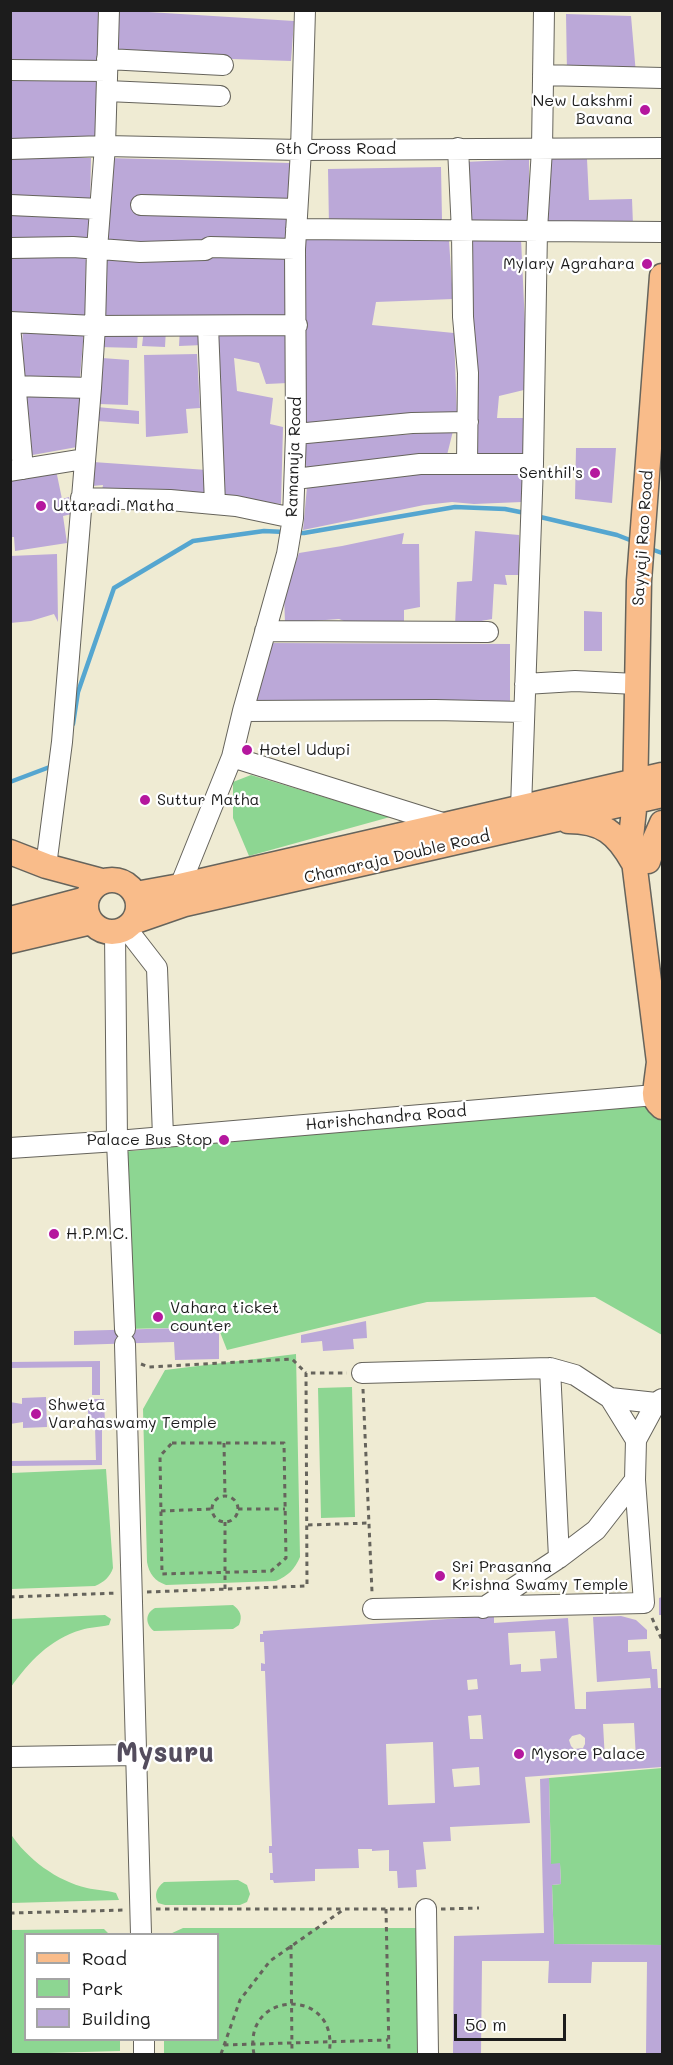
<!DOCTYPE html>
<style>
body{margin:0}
#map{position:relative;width:673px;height:2065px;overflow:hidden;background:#efebd3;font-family:Mali,sans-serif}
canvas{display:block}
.frame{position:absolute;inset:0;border:12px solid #1c1c1c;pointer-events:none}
.legend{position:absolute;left:24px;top:1933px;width:195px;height:108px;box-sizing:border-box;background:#fff;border:2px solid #a4a4a4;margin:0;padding:8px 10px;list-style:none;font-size:18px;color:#1c1c1c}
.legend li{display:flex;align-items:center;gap:12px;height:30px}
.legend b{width:30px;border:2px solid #a4a4a4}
.scale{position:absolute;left:454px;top:2014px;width:112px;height:27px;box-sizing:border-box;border:3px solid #1c1c1c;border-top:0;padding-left:8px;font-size:18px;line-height:21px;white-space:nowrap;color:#1c1c1c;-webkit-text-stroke:4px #fff;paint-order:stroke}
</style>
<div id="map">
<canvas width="673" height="2065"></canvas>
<div class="frame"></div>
<ul class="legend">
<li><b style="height:8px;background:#f9bc8a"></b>Road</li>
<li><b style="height:16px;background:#8dd692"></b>Park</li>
<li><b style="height:16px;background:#bba8d8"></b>Building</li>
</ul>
<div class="scale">50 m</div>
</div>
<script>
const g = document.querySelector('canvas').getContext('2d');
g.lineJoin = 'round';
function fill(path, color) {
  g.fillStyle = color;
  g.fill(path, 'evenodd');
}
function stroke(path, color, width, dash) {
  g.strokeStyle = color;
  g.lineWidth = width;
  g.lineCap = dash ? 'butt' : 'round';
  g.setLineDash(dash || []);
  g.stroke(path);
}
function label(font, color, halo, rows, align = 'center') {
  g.font = font + ' Mali,sans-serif';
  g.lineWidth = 4.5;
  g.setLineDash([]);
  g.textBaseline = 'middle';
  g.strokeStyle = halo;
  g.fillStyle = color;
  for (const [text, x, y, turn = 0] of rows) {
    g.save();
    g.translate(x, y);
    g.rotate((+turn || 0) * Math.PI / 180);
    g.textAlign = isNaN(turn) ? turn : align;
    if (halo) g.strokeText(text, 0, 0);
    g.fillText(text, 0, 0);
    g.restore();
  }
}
fill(new Path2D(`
 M251,775L390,817L249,856L233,818V782Z
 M656,1100L662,1113V1335L595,1297L427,1302L227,1350L218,1327L125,1329L121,1152Z
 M296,1354L300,1557C295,1569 288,1576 276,1581L166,1585C155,1581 149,1574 147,1562L143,1409L165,1370Z
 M352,1387L355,1517L321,1518L318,1388Z
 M106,1469L113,1568C110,1577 104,1582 95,1586L11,1589V1473Z
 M233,1605C240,1610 243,1616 239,1625L233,1629L154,1631C145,1624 145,1613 155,1608Z
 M105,1615L111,1619L109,1625C100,1627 90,1627 81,1630C50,1639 29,1662 11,1687V1619Z
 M662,1768V1945L554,1944L552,1885L561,1884L560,1864H551L549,1778Z
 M10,1833C27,1859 57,1881 87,1888C96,1890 106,1890 116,1893L119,1900L11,1903Z
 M238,1880L247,1885L250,1894L247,1902L240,1905H165L158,1903C154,1895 156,1888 164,1882Z
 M183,1928H419L421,2054H164V2040H218V1934H170Z
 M104,1929L109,1934H26V2040H120V2051L11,2054V1930Z`), '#8dd692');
stroke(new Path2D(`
 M536,516L617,535L635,542
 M296,533H304L455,507L505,509L525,513
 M648,548L662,553
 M73,724L78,692L114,588L193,541L264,531L285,532
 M10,782L55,765`), '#55a6d0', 4.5);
fill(new Path2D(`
 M10,10H103L98,69L10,66Z
 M116,10L294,21L291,61L113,55Z
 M566,14L631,16L636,74L567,73Z
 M10,76H101L98,140L10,143Z
 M10,156L91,158L90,203L10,201Z
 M109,158L290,163L289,204L284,244L225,240L107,243Z
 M529,159V224L465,227L464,162Z
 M543,159H587L589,200L632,199L633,225L540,227Z
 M441,167L442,220L329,226L328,169Z
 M92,212L90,244L10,243V213Z
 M305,235L449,241L453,299L376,302L372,325L454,333L457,418L303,429Z
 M469,239H521L528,389L499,396L497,418H526L525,458L472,461Z
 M286,255V318L105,317L107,256Z
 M86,256L85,315L10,317V257Z
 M23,325L84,331L80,377L21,378Z
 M180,327L203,330V345L179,346Z
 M144,329H166L165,347L142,346Z
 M100,330H138L137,348L99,347Z
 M213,331L285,332L288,383L266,384L259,363L234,358L237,391L273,398L270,424L283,427L281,504L220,498Z
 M197,354L200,408L186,409L188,433L146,437L144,355Z
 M102,358L129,360L128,405L99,404Z
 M23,391L80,392L77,447L27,456Z
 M97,407L139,411V424L97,421Z
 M453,431L446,459L307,475L304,442Z
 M576,448H616L612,503L575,499Z
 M93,462L207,470L206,498L101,496L103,485L92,486Z
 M56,470L62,499L69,497L72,514L63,516L67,543L15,551L14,537H10V477Z
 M522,470V502L474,504L452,502L424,505L303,530L307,487L436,472Z
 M475,531L519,535V575H505L507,585L494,584L492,619L455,626L457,582L472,581Z
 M404,533L402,544H419L420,607L404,610V624L383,622L354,625L339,619L285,623L284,595L299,553L342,546Z
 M57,554L58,622L54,614L31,621L10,623V556Z
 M584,611L602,612V651H584Z
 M269,643L510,644V704L255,708Z
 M366,1321L367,1338L353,1339L354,1349L323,1351L322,1341L301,1343V1335Z
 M219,1327V1359L175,1360L174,1342L74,1345V1331Z
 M100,1361V1395H92V1367L10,1368V1362Z
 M46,1397L47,1427L23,1428V1422L10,1424V1402L22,1404V1398Z
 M88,1399H104L105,1424L88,1425Z
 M95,1427H102V1465L10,1466V1461L96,1460Z
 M662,1597V1615H659V1598Z
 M494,1616V1623L568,1618L575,1709H586V1692L651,1688L650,1678L597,1682L593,1617L621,1616L636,1620L647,1630V1639L628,1640V1652L650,1651L652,1669H657L658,1688H662V1767L525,1777L530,1823L450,1827L451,1841L423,1842L426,1869L416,1870L417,1887L398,1888L397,1871H389V1850L372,1851V1849H358L359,1868L315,1869V1881L274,1883L273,1880H270V1873H273L272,1853H269V1846H272L265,1671H261V1663L265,1664L264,1642H260V1634H263V1631ZM555,1631L557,1658L540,1659L541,1671L521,1672V1664L510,1665L508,1633ZM477,1679L478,1689L468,1690L467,1680ZM481,1715L483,1739H470L468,1716ZM634,1723L636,1758L605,1760L603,1724ZM580,1734L585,1738V1744L583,1748L574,1749L571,1746L569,1740L572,1736ZM433,1742L435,1803L388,1805L386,1744ZM479,1767L480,1785L454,1787L452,1769Z
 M549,1778L551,1864L560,1863L561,1884L552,1885L554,1944L662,1945V2054H646L647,1962H592L591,1983H548L549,1961H482L481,2054H453L454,1936L544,1933L540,1779Z`), '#bba8d8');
const minor = new Path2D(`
 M107,59L223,65
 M10,70L107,71
 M543,75L662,78
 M107,91L220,96
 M458,148L462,232L463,317L468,373L467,464
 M10,149L105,146L301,150L662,148
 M10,205L100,209
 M141,205L297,209
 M296,229C418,231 540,230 662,232
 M10,248L73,247L140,252L205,250L210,247L295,249
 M10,322L95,326L297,325
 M10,326L23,469
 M208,326L215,504
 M10,386L91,388
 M296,434L412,423L468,422
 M10,471L84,459
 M295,479L420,464H533
 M81,498L170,500L236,506L293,518
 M265,631L488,632
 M525,684L575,681L636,684
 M243,711L435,710L524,712
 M232,757L449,825
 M521,808L533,464L537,230L542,149L544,10
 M46,866L62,742L91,388L95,326L97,249L105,146L109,10
 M180,886L232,757L243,711L287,554L293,518L296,434L295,249L301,150L305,10
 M126,928L157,968L163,1137
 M115,932L117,1141L125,1329
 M10,1148L117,1141L655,1095
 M125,1344L141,1934
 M550,1368L559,1558
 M362,1373L550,1368L575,1375L610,1398L656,1403
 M610,1398L636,1440
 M483,1608L559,1558L596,1530L635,1480L636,1440L656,1403L662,1399
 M373,1609L644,1603L635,1480
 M10,1757L136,1755
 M426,1909L428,2054
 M144,2040V2054`);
const major = new Path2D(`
 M568,821C602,821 617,833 633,862
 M10,852L46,866L102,881
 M648,861L655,839L662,823
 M86 906a26 26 0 1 1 52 0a26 26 0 1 1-52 0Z
 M136,894L180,886L662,775
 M10,919L86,899
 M133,922L185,904L662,795
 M10,941L91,922
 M662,1079C653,1087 652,1099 662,1107
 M656,1085L659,1062L631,837L635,801L639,581L662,276`);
stroke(minor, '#66645c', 22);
stroke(major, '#66645c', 27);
stroke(new Path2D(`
 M141,1364L149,1367L292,1359L306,1373
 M363,1389L372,1592
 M172,1443H284L286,1558L271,1571L162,1574L160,1456Z
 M224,1443L225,1496
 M212 1509a13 13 0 1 1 26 0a13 13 0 1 1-26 0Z
 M238,1509H285
 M161,1511L212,1509
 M308,1525L369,1523
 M225,1589V1522
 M147,1592L307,1586L306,1373H347
 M10,1597L117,1593
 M652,1618L662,1640
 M156,1909H411
 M386,1909L389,2054
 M441,1909L479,1908
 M10,1913L126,1910
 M291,1945L292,2054
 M224,2045L388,2040
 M221,2054L240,2000L270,1961L343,1910
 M254,2054C241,1989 341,1986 329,2054`), '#66645c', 3, [4.5, 4.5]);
stroke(minor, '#fff', 20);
stroke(major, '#f9bc8a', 24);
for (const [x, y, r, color] of [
 [645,110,6,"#b5179e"],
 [647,264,6,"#b5179e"],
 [595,473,6,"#b5179e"],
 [41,506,6,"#b5179e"],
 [247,750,6,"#b5179e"],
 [145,800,6,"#b5179e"],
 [224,1140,6,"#b5179e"],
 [54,1234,6,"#b5179e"],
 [158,1317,6,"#b5179e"],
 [36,1414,6,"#b5179e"],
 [440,1576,6,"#b5179e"],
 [519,1754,6,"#b5179e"]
]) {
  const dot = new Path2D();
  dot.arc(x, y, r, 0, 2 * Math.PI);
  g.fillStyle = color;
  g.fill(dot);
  stroke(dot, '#fff', 2);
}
label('16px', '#1c1c1c', '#fff', [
 ["New Lakshmi",633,101,"right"],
 ["Bavana",633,119,"right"],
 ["Mylary Agrahara",635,264,"right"],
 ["Senthil's",583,473,"right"],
 ["Uttaradi Matha",53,506],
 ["Hotel Udupi",259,750],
 ["Suttur Matha",157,800],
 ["Palace Bus Stop",212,1140,"right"],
 ["H.P.M.C.",66,1234],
 ["Vahara ticket",170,1308],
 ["counter",170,1326],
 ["Shweta",48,1405],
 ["Varahaswamy Temple",48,1423],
 ["Sri Prasanna",452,1567],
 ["Krishna Swamy Temple",452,1585],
 ["Mysore Palace",531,1754]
], 'left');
label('16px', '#1c1c1c', '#fff', [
 ["6th Cross Road",336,149],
 ["Ramanuja Road",294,457,-88],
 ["Sayyaji Rao Road",643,538,-86],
 ["Chamaraja Double Road",397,857,-13],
 ["Harishchandra Road",386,1118,-5]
]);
label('bold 28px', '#544d5e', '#fff', [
 ["Mysuru",165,1753]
]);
</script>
